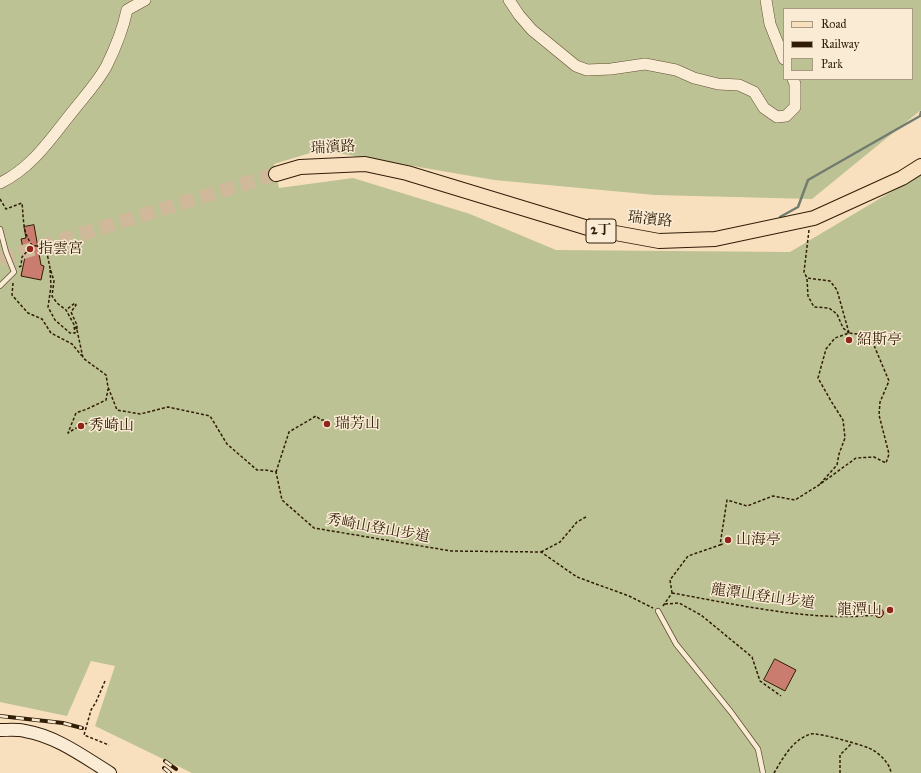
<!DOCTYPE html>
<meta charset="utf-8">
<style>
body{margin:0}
#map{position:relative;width:921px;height:773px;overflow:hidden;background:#f8e0bf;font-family:"IM FELL Great Primer",serif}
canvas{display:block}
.legend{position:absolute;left:783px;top:8px;width:130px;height:72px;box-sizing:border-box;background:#faebd5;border:1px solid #aa9982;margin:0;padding:5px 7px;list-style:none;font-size:12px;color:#311d06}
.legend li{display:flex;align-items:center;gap:8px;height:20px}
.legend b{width:20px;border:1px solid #aa9982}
</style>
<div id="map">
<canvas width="921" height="773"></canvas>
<ul class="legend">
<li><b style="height:5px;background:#f8e0bf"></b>Road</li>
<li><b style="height:5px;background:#311d06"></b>Railway</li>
<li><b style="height:11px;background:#bcc293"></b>Park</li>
</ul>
</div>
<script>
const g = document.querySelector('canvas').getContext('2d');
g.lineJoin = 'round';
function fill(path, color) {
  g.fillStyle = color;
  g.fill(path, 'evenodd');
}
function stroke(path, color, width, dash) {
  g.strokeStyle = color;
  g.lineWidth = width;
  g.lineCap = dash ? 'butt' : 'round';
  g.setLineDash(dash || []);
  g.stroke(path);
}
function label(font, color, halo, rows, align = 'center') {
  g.font = font + ' "IM FELL Great Primer","Noto Serif TC",serif';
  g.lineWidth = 3;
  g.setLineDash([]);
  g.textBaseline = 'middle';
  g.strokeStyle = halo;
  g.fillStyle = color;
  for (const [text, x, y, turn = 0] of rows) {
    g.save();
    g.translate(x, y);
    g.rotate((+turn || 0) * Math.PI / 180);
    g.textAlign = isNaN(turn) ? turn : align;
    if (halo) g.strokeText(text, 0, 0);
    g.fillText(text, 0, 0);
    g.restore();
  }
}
fill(new Path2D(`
 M0,0H921V110L812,199L655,195L494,180L320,150L274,164L279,188L353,178L470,214L556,250L790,252L921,174V773H192L95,726L115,666L91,661L67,716L0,702ZM784,9H912V79H784Z`), '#bcc293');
stroke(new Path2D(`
 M780,217L798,207L808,180L920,116L921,112`), '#727c70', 2.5);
const building = new Path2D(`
 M34,225L41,265L44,266L41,280L21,276L25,257L21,239L26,238L24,227Z
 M874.5 613a4.5 4.5 0 1 1 9 0a4.5 4.5 0 1 1-9 0Z
 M775,659L796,670L785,691L764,680Z`);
fill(building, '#ca7c6f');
stroke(building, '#311d06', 1);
stroke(new Path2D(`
 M0,259L276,174`), '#d0b99a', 14, [14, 7]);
const service = new Path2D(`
 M0,229L6,252L14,272L0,286
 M658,611L676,644L731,712L758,749L763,773`);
const tertiary = new Path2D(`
 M509,0L519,15L532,30L576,66L587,70L611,69L645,64L676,70L694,78L718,84L739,85L754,92L764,108L777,117L786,116L795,107V84L793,79
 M766,0L770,24L784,59
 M0,183C32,168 51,138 73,111C84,97 97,83 106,67C114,51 123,29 127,10L145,0`);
const secondary = new Path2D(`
 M0,730C8,730 17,729 25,731C56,736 84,757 110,773`);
const primary = new Path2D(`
 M276,174L300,167L365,164L407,173L588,228L659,241L715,239L814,218L902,178L921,166`);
stroke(service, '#634e34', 6);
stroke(tertiary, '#634e34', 12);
stroke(secondary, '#311d06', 14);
stroke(primary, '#311d06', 16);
stroke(new Path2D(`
 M0,199L6,209L22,203C24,220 22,231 32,245L46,248L50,268L54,281L52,296L57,303L66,310L77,330V325L71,312L76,305L75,303L66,310
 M809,230L804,272L807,278L830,281L837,290L849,333
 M19,267L21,266L22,257L32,246
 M50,270L51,286L48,307L55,320L70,333H75L74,326
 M807,279L808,296L814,307L829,308L837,314L843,328L849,333
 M13,283L12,295L28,313L42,319L51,333L72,344L82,356
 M77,330L83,358L106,375L108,387L117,410L140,414L168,407L210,416L227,444L257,470H265L276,472L282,500L314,528L451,551L541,552L577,577L629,596L653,608
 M97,422C86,422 77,427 68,433L76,413L87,409L106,400L108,389
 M276,472L289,432L316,416L321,420H325
 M720,545L725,543
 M541,552L560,542L577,522L586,517
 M672,593L670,580L688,556L720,545L727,500L747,506L773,496L795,500L819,485L856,458L874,457L886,463L889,454L879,415L880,402L889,381L873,343L865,335L849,333L835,338L826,349L818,378L831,401L843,420L845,438L839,454L837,465L819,485
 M672,593C735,604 811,622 875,615
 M665,604L679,603L701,615L752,657L760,681L781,696
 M663,606L672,593
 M105,681L96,702L91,710L84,735L109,745
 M774,773C783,758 793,739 811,734C817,732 867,746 873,750C881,755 890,764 891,773
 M840,773V755L852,743`), '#311d06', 1.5, [3, 2]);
stroke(service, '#faebd5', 4.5);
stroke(tertiary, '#faebd5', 11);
stroke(secondary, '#faebd5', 12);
stroke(primary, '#f8e0bf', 14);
const rail = new Path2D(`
 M0,716L63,723L82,728
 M165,761L176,769
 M164,768L170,773`);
stroke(rail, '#311d06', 4);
stroke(rail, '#faebd5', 2.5, [8]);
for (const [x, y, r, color] of [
 [30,249,4,"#8f2418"],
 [849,340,4,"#8f2418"],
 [327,424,4,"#8f2418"],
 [81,426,4,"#8f2418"],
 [728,540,4,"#8f2418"],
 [890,610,4,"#8f2418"]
]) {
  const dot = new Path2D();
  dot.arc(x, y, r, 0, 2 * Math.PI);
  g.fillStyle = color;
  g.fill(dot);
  stroke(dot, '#faebd5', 1.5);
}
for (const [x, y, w] of [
 [601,231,30]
]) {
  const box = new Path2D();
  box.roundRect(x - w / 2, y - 12, w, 24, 3);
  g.fillStyle = '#faebd5';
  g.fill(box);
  stroke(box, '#311d06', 1);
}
label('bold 14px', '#311d06', null, [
 ["2丁",601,231]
]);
label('15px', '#311d06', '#faebd5', [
 ["瑞濱路",333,148,-3],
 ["瑞濱路",650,220,6],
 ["秀崎山登山步道",378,529,10],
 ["龍潭山登山步道",763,597,8]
]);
label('15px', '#311d06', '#faebd5', [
 ["指雲宮",38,249],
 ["紹斯亭",857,340],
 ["瑞芳山",335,424],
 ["秀崎山",89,426],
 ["山海亭",736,540],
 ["龍潭山",882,610,"right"]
], 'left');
</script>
